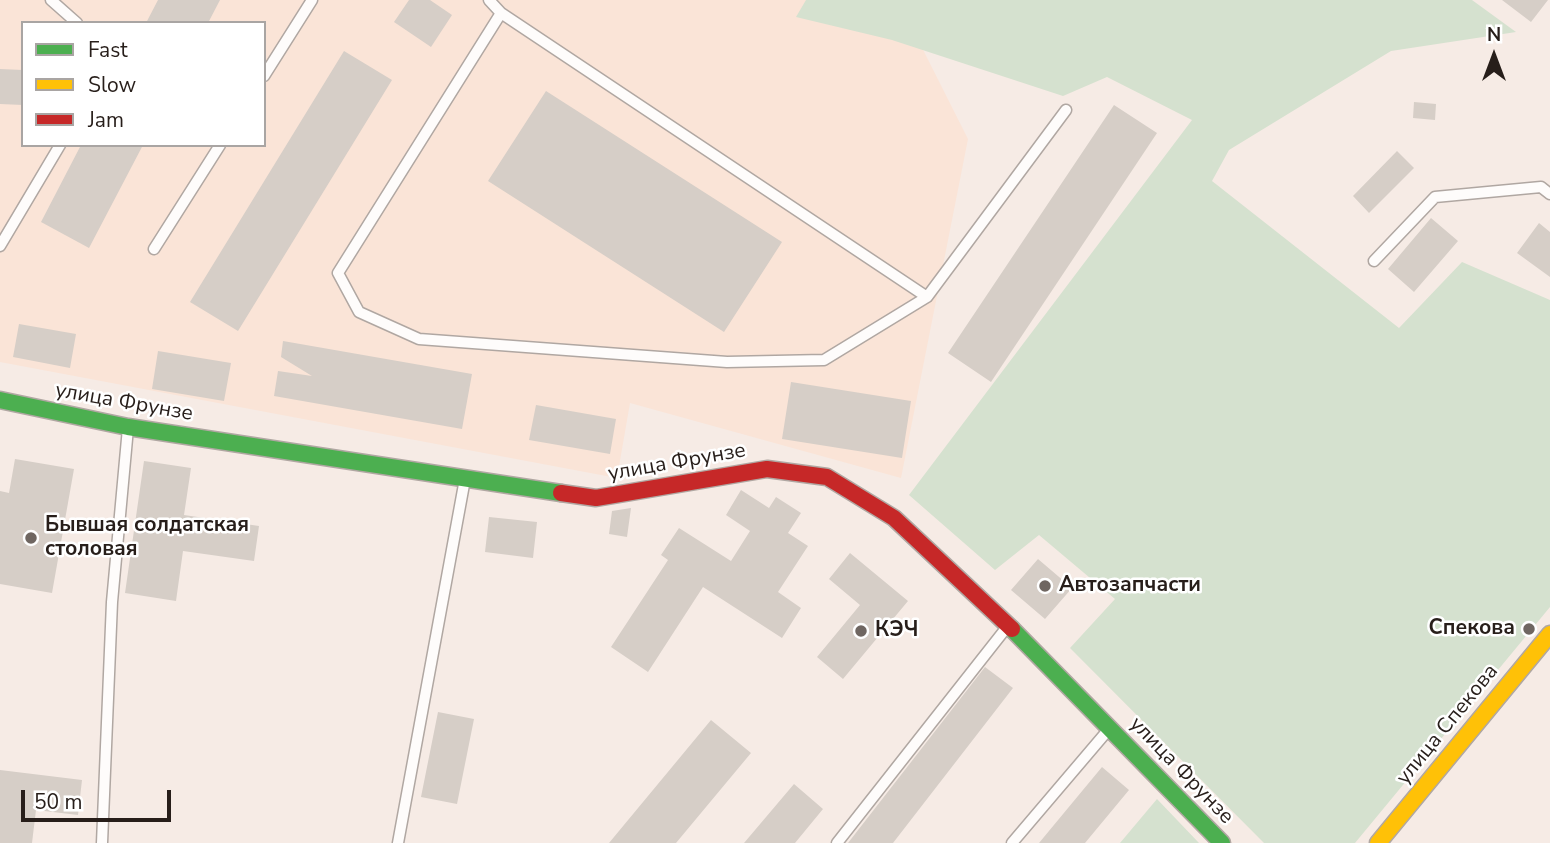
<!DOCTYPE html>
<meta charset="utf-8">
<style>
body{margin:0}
#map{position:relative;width:1550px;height:843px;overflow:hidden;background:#f6ebe5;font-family:"Nunito Sans",sans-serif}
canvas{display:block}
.legend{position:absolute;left:21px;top:21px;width:245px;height:126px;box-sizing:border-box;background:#fff;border:2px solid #a9a5a3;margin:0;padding:9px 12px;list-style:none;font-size:21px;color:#271e1a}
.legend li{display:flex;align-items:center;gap:14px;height:35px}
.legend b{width:35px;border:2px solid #a9a5a3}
.north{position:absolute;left:1459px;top:21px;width:70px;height:70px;-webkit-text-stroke:5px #fff;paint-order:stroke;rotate:0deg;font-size:19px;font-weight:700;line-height:28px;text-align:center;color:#271e1a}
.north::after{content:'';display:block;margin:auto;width:24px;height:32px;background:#271e1a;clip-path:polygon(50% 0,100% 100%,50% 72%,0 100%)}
.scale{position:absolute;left:21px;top:790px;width:150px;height:32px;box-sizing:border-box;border:4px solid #271e1a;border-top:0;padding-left:9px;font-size:21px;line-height:24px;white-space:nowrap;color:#271e1a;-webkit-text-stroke:5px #fff;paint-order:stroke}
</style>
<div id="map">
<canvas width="1550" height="843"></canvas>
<ul class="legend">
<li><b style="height:9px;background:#4caf50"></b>Fast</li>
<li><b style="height:9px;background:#ffc107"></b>Slow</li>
<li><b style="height:9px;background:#c62828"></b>Jam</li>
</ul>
<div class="north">N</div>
<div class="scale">50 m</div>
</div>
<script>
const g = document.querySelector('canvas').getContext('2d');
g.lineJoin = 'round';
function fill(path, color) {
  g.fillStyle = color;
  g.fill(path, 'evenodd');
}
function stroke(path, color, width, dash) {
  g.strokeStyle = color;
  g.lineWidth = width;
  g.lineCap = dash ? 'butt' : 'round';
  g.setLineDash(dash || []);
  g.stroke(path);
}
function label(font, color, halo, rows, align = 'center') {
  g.font = font + ' "Nunito Sans",sans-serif';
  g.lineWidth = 5;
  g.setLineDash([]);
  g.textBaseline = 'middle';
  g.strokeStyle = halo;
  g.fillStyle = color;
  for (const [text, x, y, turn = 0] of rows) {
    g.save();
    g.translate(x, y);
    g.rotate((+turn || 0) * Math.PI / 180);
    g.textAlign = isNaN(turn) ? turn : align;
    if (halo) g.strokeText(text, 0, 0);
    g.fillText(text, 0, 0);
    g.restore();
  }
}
fill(new Path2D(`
 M0,0H898L968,139L901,478L630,403L617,478L0,362ZM23,23H264V145H23Z`), '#fae4d7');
fill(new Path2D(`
 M806,0H1472L1516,32L1391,51L1229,150L1212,181L1399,328L1462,262L1550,300V607L1355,843H1264L1070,648L1115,599L1039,535L995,570L909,495L1192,120L1107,77L1063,96L892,40L796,17Z
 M1157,799L1199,843H1120Z`), '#d5e1cf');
fill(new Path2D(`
 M158,0H220L208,23H146Z
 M409,0H430L452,15L431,47L394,22Z
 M1502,0H1548L1531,22Z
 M344,51L392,80L238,331L190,302Z
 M0,69L23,70V105L0,104Z
 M546,91L782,242L724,332L488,181Z
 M1414,102L1436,104L1435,120L1413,118Z
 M1114,105L1157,133L991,382L948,353Z
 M81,145H143L89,248L41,222Z
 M1397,151L1414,168L1369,213L1353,196Z
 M1431,218L1458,241L1414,292L1388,269Z
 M1539,223L1550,232V277L1517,253Z
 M19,324L76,334L70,368L13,357Z
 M283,341L472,374L462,429L274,396L278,371L312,376L281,357Z
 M158,351L231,363L224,401L152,389Z
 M791,382L911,401L902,458L782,439Z
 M536,405L616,419L610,454L529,440Z
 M15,459L74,469L52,593L0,584V491L9,493Z
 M144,461L191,468L184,515L259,526L254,561L183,551L176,601L125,593Z
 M741,490L769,508L776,497L801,513L788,533L808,546L778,592L801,608L782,638L703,587L648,672L611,647L668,560L661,555L679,528L731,561L750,531L726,515Z
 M631,508L627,537L609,534L612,511Z
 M489,517L537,522L533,558L485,552Z
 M850,553L908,601L843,679L817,657L860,605L829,579Z
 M1038,559L1072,588L1045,619L1011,590Z
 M985,667L1013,688L893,843H848Z
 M438,712L474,719L457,804L421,797Z
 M711,720L751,753L676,843H609Z
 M1102,767L1129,790L1085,843H1039Z
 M0,770L82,780L78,815L36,810L32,843H0Z
 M794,784L823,809L795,843H744Z`), '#d6cec7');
const lane = new Path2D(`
 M51,0L77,23
 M489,0L501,13L927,297
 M501,13L338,273L359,312L419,339L727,362L824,360L927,297L1066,110
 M264,76L312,0
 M0,246L60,145
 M154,249L220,145
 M1374,261L1435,197L1541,187L1550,194
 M102,843L112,602L128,428
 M398,843L465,479
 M837,843L1007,627
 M1012,843L1109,729`);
const fast = new Path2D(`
 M0,400L128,427L561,493
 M1012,629L1222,843`);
const slow = new Path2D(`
 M1378,843L1550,634`);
const jam = new Path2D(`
 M561,493L596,498L767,469L827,477L894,518L1012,629`);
stroke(lane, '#b0a7a2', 13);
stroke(fast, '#b0a7a2', 19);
stroke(slow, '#b0a7a2', 19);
stroke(jam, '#b0a7a2', 19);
stroke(lane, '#fefcfb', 10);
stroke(fast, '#4caf50', 16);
stroke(slow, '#ffc107', 16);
stroke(jam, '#c62828', 16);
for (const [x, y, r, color] of [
 [31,538,7,"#6f6661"],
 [1045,586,7,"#6f6661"],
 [1529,629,7,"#6f6661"],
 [861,631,7,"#6f6661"]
]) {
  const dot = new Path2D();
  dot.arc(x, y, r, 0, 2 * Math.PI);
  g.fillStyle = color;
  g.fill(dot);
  stroke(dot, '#fff', 2.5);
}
label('21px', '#271e1a', '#fff', [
 ["улица Фрунзе",124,403,10],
 ["улица Фрунзе",677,463,-10],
 ["улица Спекова",1448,725,-51],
 ["улица Фрунзе",1181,771,46]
]);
label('bold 21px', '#271e1a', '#fff', [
 ["Бывшая солдатская",45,526],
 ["столовая",45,550],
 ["Автозапчасти",1059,586],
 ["Спекова",1515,629,"right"],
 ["КЭЧ",875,631]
], 'left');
</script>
